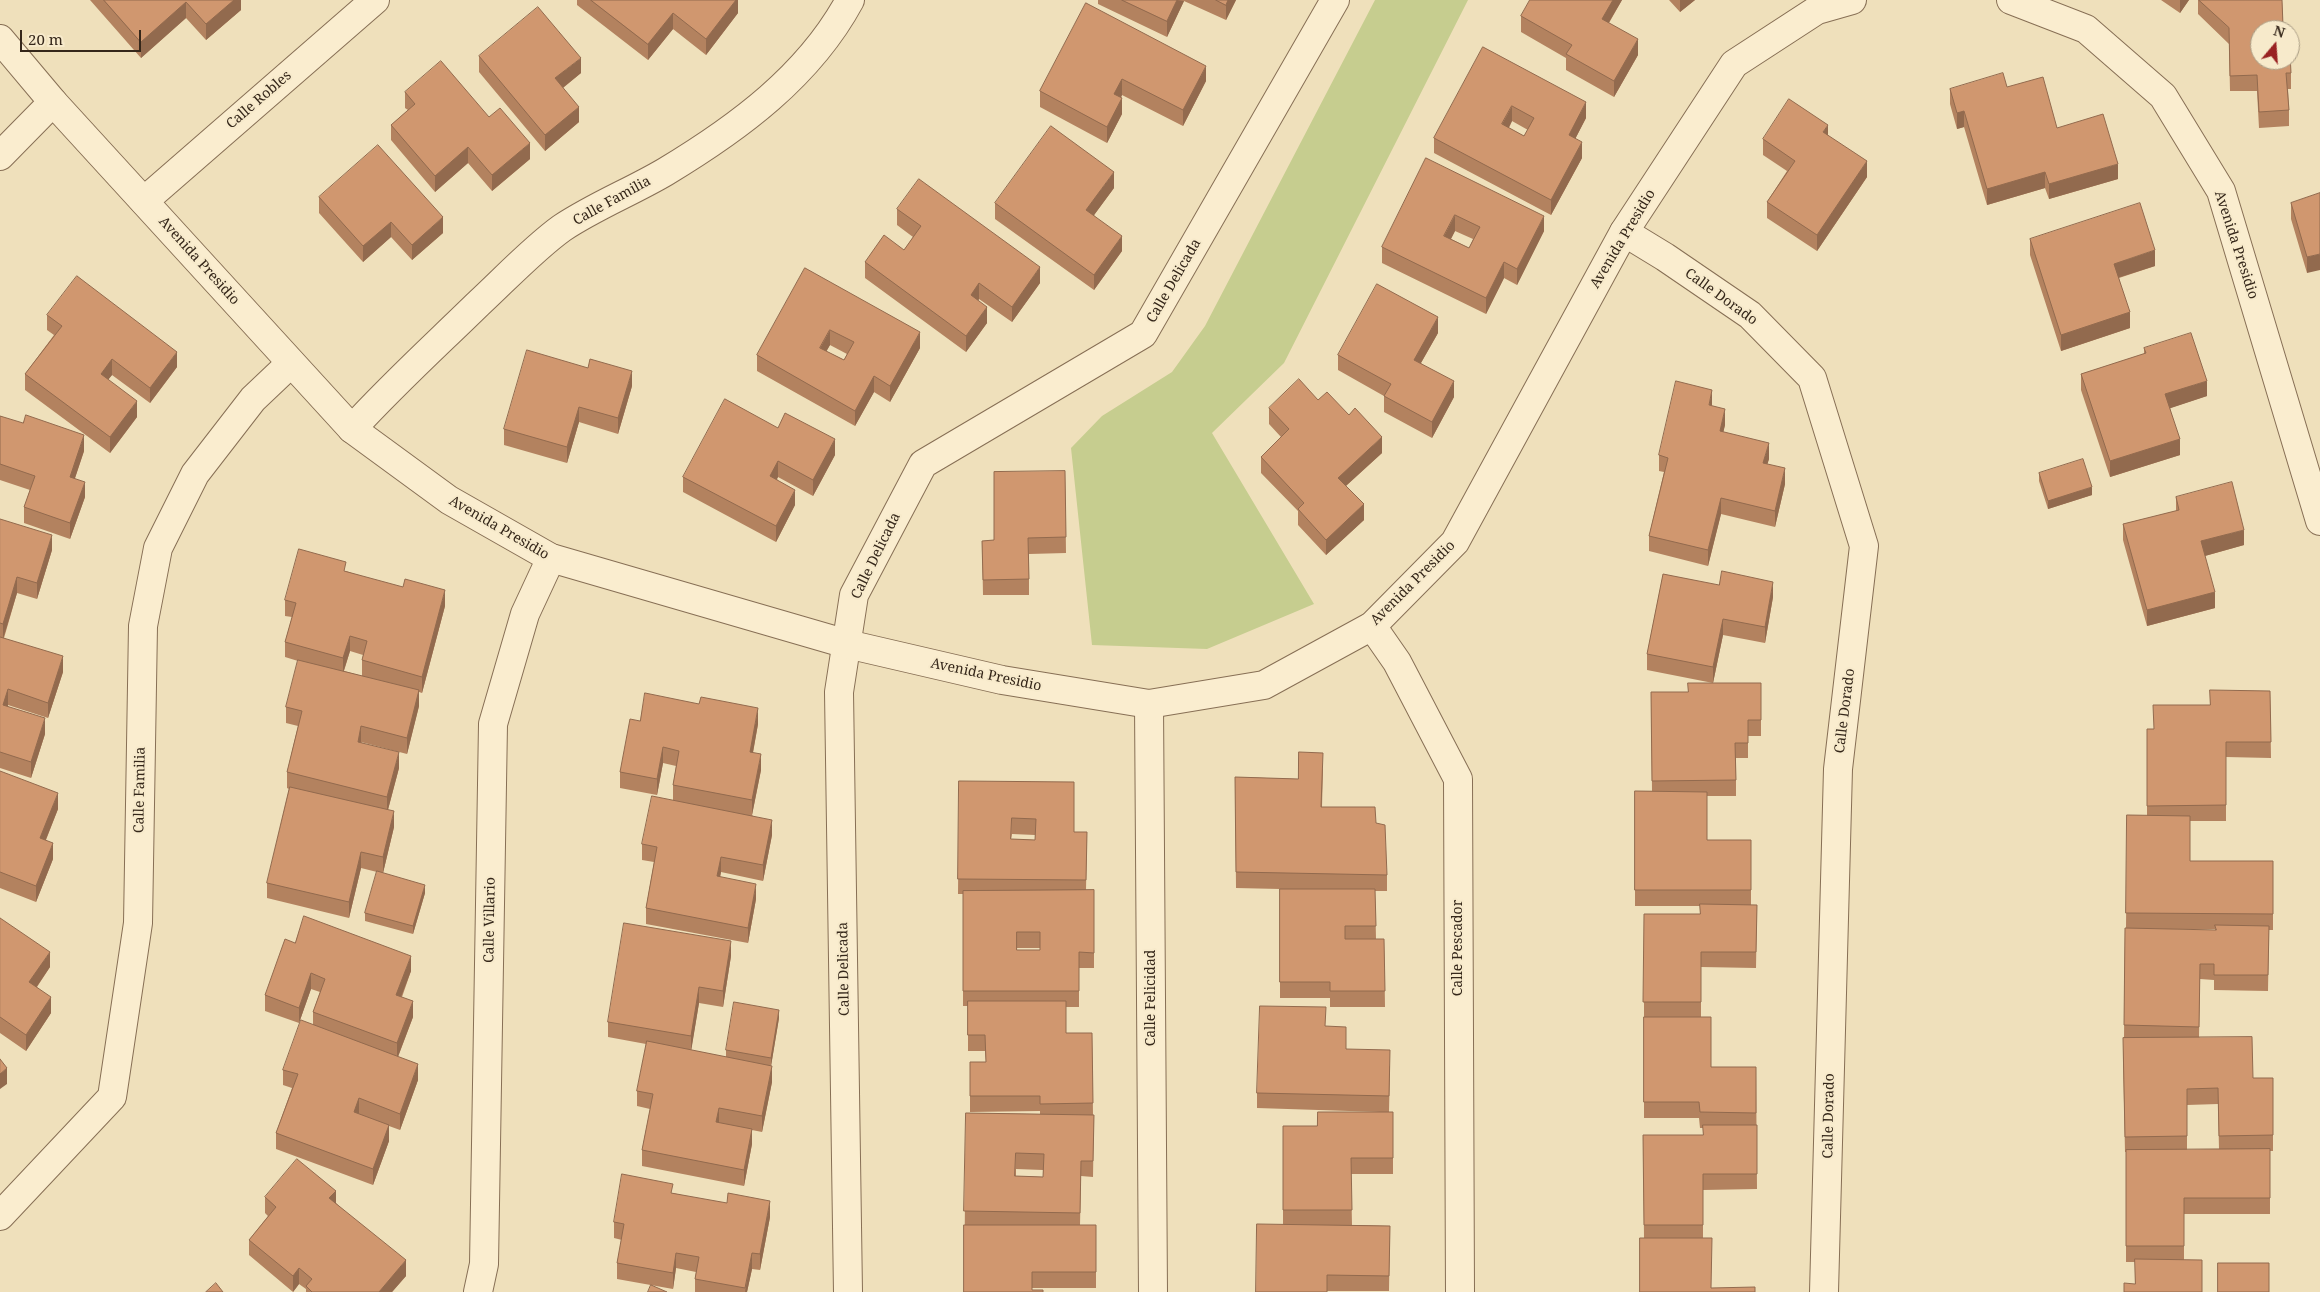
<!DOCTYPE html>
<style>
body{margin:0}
#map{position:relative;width:2320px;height:1292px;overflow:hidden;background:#efe0bb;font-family:"Noto Serif",serif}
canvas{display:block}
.north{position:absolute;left:2250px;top:20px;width:50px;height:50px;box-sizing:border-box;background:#f7eacb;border:1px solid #a99c84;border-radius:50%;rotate:18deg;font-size:14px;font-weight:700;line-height:20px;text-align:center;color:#35271a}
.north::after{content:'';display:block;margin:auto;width:18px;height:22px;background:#992223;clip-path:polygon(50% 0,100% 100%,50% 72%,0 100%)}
.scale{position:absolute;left:20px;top:30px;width:121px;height:22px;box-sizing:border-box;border:2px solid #35271a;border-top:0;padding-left:6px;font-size:15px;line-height:18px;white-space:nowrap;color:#35271a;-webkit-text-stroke:4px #f7eacb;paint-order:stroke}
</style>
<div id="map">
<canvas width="2320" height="1292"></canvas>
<div class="north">N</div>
<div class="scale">20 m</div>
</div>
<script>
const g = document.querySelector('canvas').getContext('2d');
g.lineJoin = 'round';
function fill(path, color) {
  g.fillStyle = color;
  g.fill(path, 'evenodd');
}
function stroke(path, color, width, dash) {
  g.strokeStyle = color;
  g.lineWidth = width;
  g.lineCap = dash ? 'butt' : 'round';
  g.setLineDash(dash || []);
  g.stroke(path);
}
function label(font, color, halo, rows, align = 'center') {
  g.font = font + ' "Noto Serif",serif';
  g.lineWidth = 4;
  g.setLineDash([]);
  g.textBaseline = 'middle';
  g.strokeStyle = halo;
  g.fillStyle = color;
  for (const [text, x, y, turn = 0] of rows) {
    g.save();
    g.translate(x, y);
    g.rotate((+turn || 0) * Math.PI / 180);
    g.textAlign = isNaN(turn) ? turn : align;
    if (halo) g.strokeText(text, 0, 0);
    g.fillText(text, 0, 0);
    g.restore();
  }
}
fill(new Path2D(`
 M1375,0H1468L1284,363L1212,433L1314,604L1207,649L1092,645L1071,448L1102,416L1172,372L1205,326Z`), '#c6cd8f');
const minor = new Path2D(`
 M0,156L53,102
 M144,201L375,0
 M1624,232L1665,257L1750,315L1812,378L1864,546L1838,769L1824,1292
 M352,429C392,385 436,345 478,304C504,280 534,248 562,228C595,206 631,192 665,172C738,128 809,76 850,0
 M1372,626L1397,662L1458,779L1460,1292
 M1149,704L1153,1292
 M0,1216L112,1097L138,923L143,626L158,548L195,474L253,399L291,363
 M478,1292L484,1264L493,724L525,614L551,558
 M848,1292L839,692L854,595L923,464L1143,334L1335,0`);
const tertiary = new Path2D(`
 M2011,0L2086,29L2163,96L2221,191L2320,521
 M0,39L53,102L352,429L449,500L551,558L847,644L1002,680L1149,704L1264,685L1372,626L1455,542L1624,232L1734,64L1817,10L1852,0`);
stroke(minor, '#876f55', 30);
stroke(tertiary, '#876f55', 30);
stroke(minor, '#faedcf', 28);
stroke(tertiary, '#faedcf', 28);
fill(new Path2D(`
 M90,0H241V10L206,40L186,18L141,58Z
 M577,0H738V13L706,55L673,29L648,60L577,5Z
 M1098,0H1236L1226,20L1184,1L1167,37L1098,4Z
 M1530,0H1622L1609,23L1638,55L1614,97L1566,70V58L1521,32V16Z
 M1669,0H1695L1680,12Z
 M2161,0H2189L2180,13Z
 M2198,0H2282L2283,26L2291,73V89H2288L2289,110V126L2259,128L2257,91H2230L2229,44L2198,14Z
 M1086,3L1206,81L1183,126L1122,95L1121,98L1122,114L1107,143L1040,107V91Z
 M1483,47L1586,118L1575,139L1582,158L1551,215L1434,153V138ZM1512,121L1528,130L1524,136L1509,128Z
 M479,56L581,73L563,88L579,122L545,151L479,72Z
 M2007,87L2057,128L2118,179L2049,199L2045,188L1987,205L1964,127L1957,129L1950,104V89Z
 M405,92L489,117L530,159L492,191L468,163L435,192L391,140V125L408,110L405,108Z
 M1828,135L1867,177L1817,251L1767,218V202L1787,171L1763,155V139Z
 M1426,158L1544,231L1517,285L1504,278L1486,314L1382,263V247ZM1455,231L1473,239L1469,248L1451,239Z
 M1114,188L1094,215L1122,251L1094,290L995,219V203Z
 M2320,193L2307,273L2291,219V203Z
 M319,197L443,233L412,260L391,237L363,262L319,213Z
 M897,209L1040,283L1012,322L979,299L978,301L987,323L966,352L865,278V262L904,250L913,237L897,225Z
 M2030,239L2155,266L2119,278L2130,328L2061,351L2030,255Z
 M805,268L920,348L890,402L874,392L855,426L757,371V355ZM830,345L847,354L844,360L826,351Z
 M47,315L177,367L150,403L112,375L108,379L137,417L110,453L25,390V374L54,335L47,330Z
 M1438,333L1421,363L1454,397L1432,438L1384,412V396L1338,370V355Z
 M2144,348L2207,396L2170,408L2180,455L2110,477L2081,390V374L2144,354Z
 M632,386L618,434L579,422L567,463L504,445V429Z
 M1318,400L1382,453L1346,486L1364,520L1326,555L1298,525V511L1261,473V457L1281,437L1269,424V408Z
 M1712,406L1725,425L1723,432L1769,459L1767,464L1785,484L1775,527L1721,514L1708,566L1649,551V536L1664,472L1659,471V455Z
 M0,416L84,451L75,478L85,497L70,539L24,523V507L30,490L0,480Z
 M778,428L835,455L813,496L778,477L777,479L795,505L776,542L683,492V477Z
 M1065,471L1066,553L1029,554V595H983L982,541L994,540Z
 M2039,473L2092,495L2048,509L2039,481Z
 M2176,497L2244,545L2205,556L2215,608L2147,626L2123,540V524L2176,511Z
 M0,519L52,550L37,599L17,593L4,638L63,672L48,718L8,705V706L45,734L31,778L0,768Z
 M346,571L445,606L422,693L419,692V706L407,754L361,742L399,768L388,810L394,827L383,873L425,893L413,934L365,921V913L377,872L361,868L349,918L267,898V883L289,789L287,788V772L298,726L286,723V707L298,661L285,657V642L292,617L285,616V600ZM350,651L363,655L362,660V676L344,671Z
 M1663,574L1773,597L1765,643L1723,635L1713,683L1647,670V654Z
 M1761,683V736H1748V758H1736V796H1707V840H1751V905H1757L1756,968L1701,967V1017L1711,1067H1756L1757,1189L1703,1190V1238L1640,1292L1644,1238L1643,1135H1703V1128H1700L1699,1118H1644V914H1700V906H1635V791H1652L1651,692H1688Z
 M2270,691L2271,758L2226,757V821H2190V861H2273V930H2269L2268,991L2214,990V980L2200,979L2199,1037L2253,1078H2273V1151H2270V1214H2184V1260L2135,1284V1262H2126V1152H2125L2123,1054L2124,1038L2125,928H2126L2127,815L2147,816V729H2154ZM2161,929H2215V930ZM2218,1104L2219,1149L2187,1150V1105Z
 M640,721L758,724L753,753L761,770L752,815L772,835L763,881L721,872L720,877L756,899L748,943L646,924V908L654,862L642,860V844L673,800V785L676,766L663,763L657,795L620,788V772Z
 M1323,769L1322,807L1376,823L1387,875V891H1375L1376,939H1384L1385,1007H1330V998H1280V889L1236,888L1235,777L1298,779Z
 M0,771L58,809L46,840L53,859L36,902L0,888Z
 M959,781L1074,832H1087L1086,890H1094V968H1079V1007H1066V1033H1092L1093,1115H1094L1093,1177L1081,1176L1080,1225H1096V1288H1032L964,1292L966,1113L1040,1114V1111L970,1112V1062H986L985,1051H968V1006H963V894H958ZM1012,834L1035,835V840L1011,839ZM1017,948H1040V950H1017ZM1016,1169L1043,1170V1177L1016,1176Z
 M0,918L50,967L37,987L51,1013L26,1051L0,1033Z
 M295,943L411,971L402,997L413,1017L398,1057L418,1080L400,1130L389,1126V1141L373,1185L276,1149V1133L292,1088L283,1085V1070L313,1025V1012L320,992L311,989L299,1023L265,1011V995Z
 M731,956L723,1007L699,1003L691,1050L726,1057V1050L779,1018L771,1066L772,1082L762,1132L752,1130V1144L744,1186L642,1166V1150L650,1109L637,1106V1091L646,1044L608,1037V1022Z
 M1326,1026L1346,1049L1390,1066L1389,1112H1393V1174H1351L1352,1225L1390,1226L1389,1291H1327L1283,1224V1126H1317L1380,1112L1257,1108V1093Z
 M673,1193L770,1217L760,1270L752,1269L747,1292H695V1279L696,1272L676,1268L673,1289L617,1279V1263L622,1240L614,1238V1222Z
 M265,1197L336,1203L406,1276L392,1292H306V1289L299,1284L293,1292L249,1255V1240L268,1216L265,1213Z`), '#b3825f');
fill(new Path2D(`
 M234,0H241V10L206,40V24Z
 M736,0H738V13L706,55V39Z
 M1177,0L1184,1L1167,37V21Z
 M1228,0H1236L1226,20V5Z
 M1613,0H1622L1602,34V19Z
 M1680,0H1695L1680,12Z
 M2180,0H2189L2180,13Z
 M186,2V18L141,58V42Z
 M673,13V29L648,60V44Z
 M1638,39V55L1614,97V81Z
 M581,58V73L555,94V78Z
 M1206,66V81L1183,126V110Z
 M1122,79V95L1114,110V94Z
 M1122,98V114L1107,143V127Z
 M1586,102V118L1569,151V135Z
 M1512,106V121L1502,140V124Z
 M579,107V122L545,151V135Z
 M1964,111V127L1957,129V113Z
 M1828,125V140L1823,132Z
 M1582,142V158L1551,215V200Z
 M530,143V159L492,191V175Z
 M468,147V163L435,192V176Z
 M1867,161V177L1817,251V235Z
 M2118,164V179L2049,199V184Z
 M1114,172V188L1086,226V210Z
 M2045,172V188L1987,205V189Z
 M1455,215V231L1444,252V236Z
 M1544,216V231L1517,285V269Z
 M443,217V233L412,260V245Z
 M391,222V237L363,262V246Z
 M1122,236V251L1094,290V275Z
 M2155,250V266L2114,279V264Z
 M2320,254V270L2307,273V257Z
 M1504,262V278L1486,314V298Z
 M1040,267V283L1012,322V307Z
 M979,283V299L971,311V295Z
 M987,307V323L966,352V336Z
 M2130,312V328L2061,351V335Z
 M1438,317V333L1414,375V360Z
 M830,330V345L820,363V348Z
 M920,332V348L890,402V386Z
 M177,352V367L150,403V388Z
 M112,359V375L101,389V374Z
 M632,371V386L618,434V418Z
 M874,376V392L855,426V411Z
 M1454,381V397L1432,438V422Z
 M2207,381V396L2165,410V394Z
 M1712,390V406L1709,405Z
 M137,401V417L110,453V437Z
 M579,407V422L567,463V447Z
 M1725,409V425L1720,447V431Z
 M84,435V451L70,493V477Z
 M1382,437V453L1338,493V478Z
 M835,439V455L813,496V480Z
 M2180,439V455L2110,477V461Z
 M1769,443V459L1763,479V463Z
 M778,461V477L770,492V476Z
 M1785,468V484L1775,527V511Z
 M85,482V497L70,539V523Z
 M2092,487V495L2048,509V501Z
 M795,490V505L776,542V526Z
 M1721,498V514L1708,566V550Z
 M1364,504V520L1326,555V540Z
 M2244,530V545L2201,557V541Z
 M52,535V550L37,599V583Z
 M17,577V593L3,639V624Z
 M1773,582V597L1765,643V627Z
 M445,590V606L422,693V677Z
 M2215,592V608L2147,626V610Z
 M1723,619V635L1713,683V667Z
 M350,636V651L343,673V658Z
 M63,656V672L48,718V703Z
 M8,689V705L3,721V705Z
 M419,690V706L407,754V738Z
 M758,708V724L750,768V752Z
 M45,718V734L31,778V762Z
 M361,726V742H358Z
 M663,747V763L657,795V779Z
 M399,752V768L387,813V797Z
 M761,754V770L752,815V800Z
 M58,793V809L40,854V838Z
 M394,811V827L383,873V857Z
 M772,820V835L763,881V865Z
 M53,843V859L36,902V886Z
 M361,852V868L349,918V902Z
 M721,857V872L717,892V876Z
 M756,884V899L748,943V928Z
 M425,885V893L413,934V926Z
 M731,941V956L723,1007V991Z
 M50,952V967L29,998V982Z
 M411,956V971L396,1010V995Z
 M311,973V989L299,1023V1008Z
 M699,987V1003L691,1052V1036Z
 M51,997V1013L26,1051V1035Z
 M413,1001V1017L397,1059V1043Z
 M779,1010V1018L771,1066V1058Z
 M418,1064V1080L400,1130V1114Z
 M772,1066V1082L762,1132V1116Z
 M7,1068V1084L0,1089V1074Z
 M359,1098V1114L354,1112Z
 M719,1108V1124L716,1122Z
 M389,1125V1141L373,1185V1169Z
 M752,1129V1144L744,1186V1170Z
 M336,1191V1207L329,1198Z
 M770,1201V1217L760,1270V1254Z
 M676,1253V1268L673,1289V1273Z
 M752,1253V1269L747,1292H745Z
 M406,1260V1276L392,1292H379Z
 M299,1268V1284L293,1292V1276Z`), '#926a4e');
const building = new Path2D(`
 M104,0H234L206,24L186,2L141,42Z
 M591,0H736L706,39L673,13L648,44Z
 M1122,0H1177L1167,21Z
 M1216,0H1228L1226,5Z
 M1530,0H1613L1602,19L1638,39L1614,81L1566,54L1572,45L1521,16Z
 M2199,0H2282L2283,26H2288V30H2260V60H2290V54L2291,73H2286L2289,110L2259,112L2257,75L2230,76L2229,28Z
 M1086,3L1206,66L1183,110L1122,79L1114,94L1122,98L1107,127L1040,91Z
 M538,7L581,58L555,78L579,107L545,135L479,56Z
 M1483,47L1586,102L1569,135L1582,142L1551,200L1434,138ZM1512,106L1534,118L1524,136L1502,124Z
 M441,61L489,117L500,108L530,143L492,175L468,147L435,176L391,125L415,104L405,92Z
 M2003,73L2007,87L2043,77L2057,128L2103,114L2118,164L2049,184L2045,172L1987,189L1964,111L1957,113L1950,89Z
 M1789,99L1828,125L1823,132L1867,161L1817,235L1767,202L1795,161L1763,139Z
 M1051,126L1114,172L1086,210L1122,236L1094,275L995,203Z
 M378,145L443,217L412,245L391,222L363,246L319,197Z
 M1426,158L1544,216L1517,269L1504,262L1486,298L1382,247ZM1455,215L1480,227L1469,248L1444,236Z
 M919,179L1040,267L1012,307L979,283L971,295L987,307L966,336L865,262L884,235L904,250L921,226L897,209Z
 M2320,193V254L2307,257L2291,203Z
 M2140,203L2155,250L2114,264L2130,312L2061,335L2030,239Z
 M805,268L920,332L890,386L874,376L855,411L757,355ZM830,330L854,342L844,360L820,348Z
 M77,276L177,352L150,388L112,359L101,374L137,401L110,437L25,374L62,326L47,315Z
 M1377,284L1438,317L1414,360L1454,381L1432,422L1384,396L1391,384L1338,355Z
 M2191,333L2207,381L2165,394L2180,439L2110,461L2081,374L2146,353L2144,348Z
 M527,350L588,368L590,359L632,371L618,418L579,407L567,447L504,429Z
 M1299,379L1318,400L1327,392L1349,415L1355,408L1382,437L1338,478L1364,504L1326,540L1298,509L1304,503L1261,457L1289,429L1269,408Z
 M1676,381L1712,390L1709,405L1725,409L1720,431L1769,443L1763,463L1785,468L1775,511L1721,498L1708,550L1649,536L1668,458L1659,455Z
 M725,399L778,428L785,413L835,439L813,480L778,461L770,476L795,490L776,526L683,477Z
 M26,415L84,435L70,477L85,482L70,523L24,507L35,476L0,464V416L23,423Z
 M2083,459L2092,487L2048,501L2039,473Z
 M1065,471L1066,537L1028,538L1029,579L983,580L982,541L994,540V472Z
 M2232,482L2244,530L2201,541L2215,592L2147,610L2123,524L2179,510L2176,497Z
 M0,519L52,535L37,583L17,577L3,624L0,623Z
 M299,549L346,562L344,571L403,587L405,579L445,590L422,677L362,660L367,641L350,636L343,658L285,642L296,603L285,600Z
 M1722,571L1773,582L1765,627L1723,619L1713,667L1647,654L1663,574L1719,585Z
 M0,637L63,656L48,703L8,689L3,705L45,718L31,762L0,752Z
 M298,660L419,690L407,738L361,726L358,742L399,752L387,797L287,772L302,711L286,707Z
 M1688,683H1761V720H1748V743H1735L1736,780L1652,781L1651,692H1688Z
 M2210,690L2270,691L2271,742H2226V805L2147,806V729H2154L2153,705H2210Z
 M645,693L699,704L701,697L758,708L750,752L761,754L752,800L673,785L679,751L663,747L657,779L620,772L630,719L640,721Z
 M1299,752L1323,753L1321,807H1375L1376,823L1385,825L1387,875L1236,872L1235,777L1298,779Z
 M0,771L58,793L40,838L53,843L36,886L0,872Z
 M959,781L1074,782V832H1087L1086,880L958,879ZM1012,818L1036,819L1035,840L1011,839Z
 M290,787L394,811L383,857L361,852L349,902L267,883Z
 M1635,791L1707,792V840H1751V890H1635Z
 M652,796L772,820L763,865L721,857L717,876L756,884L748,928L646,908L657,847L642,844Z
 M2127,815L2190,816V861H2273V914L2126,913Z
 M377,871L425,885L413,926L365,913Z
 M1280,889H1375L1376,926H1345V939H1384L1385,991H1330V982H1280Z
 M1094,890V953L1079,952V991H963V891ZM1017,932H1040V950H1017Z
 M1700,904L1757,905L1756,952H1701V1002H1643L1644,914H1700Z
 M304,916L411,956L396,995L413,1001L397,1043L313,1012L325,979L311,973L299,1008L265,995L285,939L295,943Z
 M0,918L50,952L29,982L51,997L26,1035L0,1017Z
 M624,923L731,941L723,991L699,987L691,1036L608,1022Z
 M2215,925L2269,926L2268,975H2214V964H2200L2199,1027L2124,1025L2125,928L2216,930Z
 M968,1001H1066V1033H1092L1093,1103L1040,1104V1096H970V1062H986L985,1035H968Z
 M734,1002L779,1010L771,1058L726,1050Z
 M1260,1006L1326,1007L1325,1026L1346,1027V1049L1390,1050L1389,1096L1257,1093Z
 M1644,1017H1711V1067H1756V1113L1700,1112L1699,1102H1644Z
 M301,1020L418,1064L400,1114L359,1098L354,1112L389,1125L373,1169L276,1133L298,1074L283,1070Z
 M2252,1037L2253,1078H2273V1135L2219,1136L2218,1088L2187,1089V1136L2125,1137L2123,1038Z
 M647,1041L772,1066L762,1116L719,1108L716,1122L752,1129L744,1170L642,1150L653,1094L637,1091Z
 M0,1059L7,1068L0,1074Z
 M1318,1112H1393V1158H1351L1352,1210H1283V1126H1317Z
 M966,1113L1094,1115L1093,1161H1081L1080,1213L964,1211ZM1016,1153L1044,1154L1043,1177L1015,1176Z
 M1703,1125H1757V1174H1703V1225H1644L1643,1135H1703Z
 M2270,1149V1198H2184V1246H2126V1150Z
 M297,1159L336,1191L329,1198L406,1260L379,1292H312L306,1286L312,1279L299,1268L293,1276L249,1240L276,1207L265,1197Z
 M622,1174L673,1184L671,1193L727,1203L728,1193L770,1201L760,1254L752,1253L745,1288L695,1279L699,1257L676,1253L673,1273L617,1263L624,1224L614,1222Z
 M1257,1224L1390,1226L1389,1276L1327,1275V1292H1256Z
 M964,1225H1096V1272H1032V1290H1043V1292H964Z
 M1640,1238H1712L1711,1288L1755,1287V1292H1640Z
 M2135,1259L2202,1260V1292H2124V1283L2135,1284Z
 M2218,1263H2269V1292H2218Z
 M216,1283L223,1292H206Z
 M651,1285L667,1292H648Z`);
fill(building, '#d0976f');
stroke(building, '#926a4e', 1);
label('14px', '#35271a', '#f7eacb', [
 ["Calle Robles",259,100,-41],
 ["Calle Familia",612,201,-29],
 ["Avenida Presidio",1623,239,-59],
 ["Avenida Presidio",2236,245,72],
 ["Avenida Presidio",199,261,48],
 ["Calle Delicada",1174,281,-60],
 ["Calle Dorado",1721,297,36],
 ["Avenida Presidio",499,528,30],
 ["Calle Delicada",876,556,-64],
 ["Avenida Presidio",1413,583,-45],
 ["Avenida Presidio",986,675,12],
 ["Calle Dorado",1845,711,-83],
 ["Calle Familia",140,790,-89],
 ["Calle Villario",490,920,-89],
 ["Calle Pescador",1458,948,-90],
 ["Calle Delicada",844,969,-91],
 ["Calle Felicidad",1151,998,-90],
 ["Calle Dorado",1829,1116,-89]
]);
</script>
